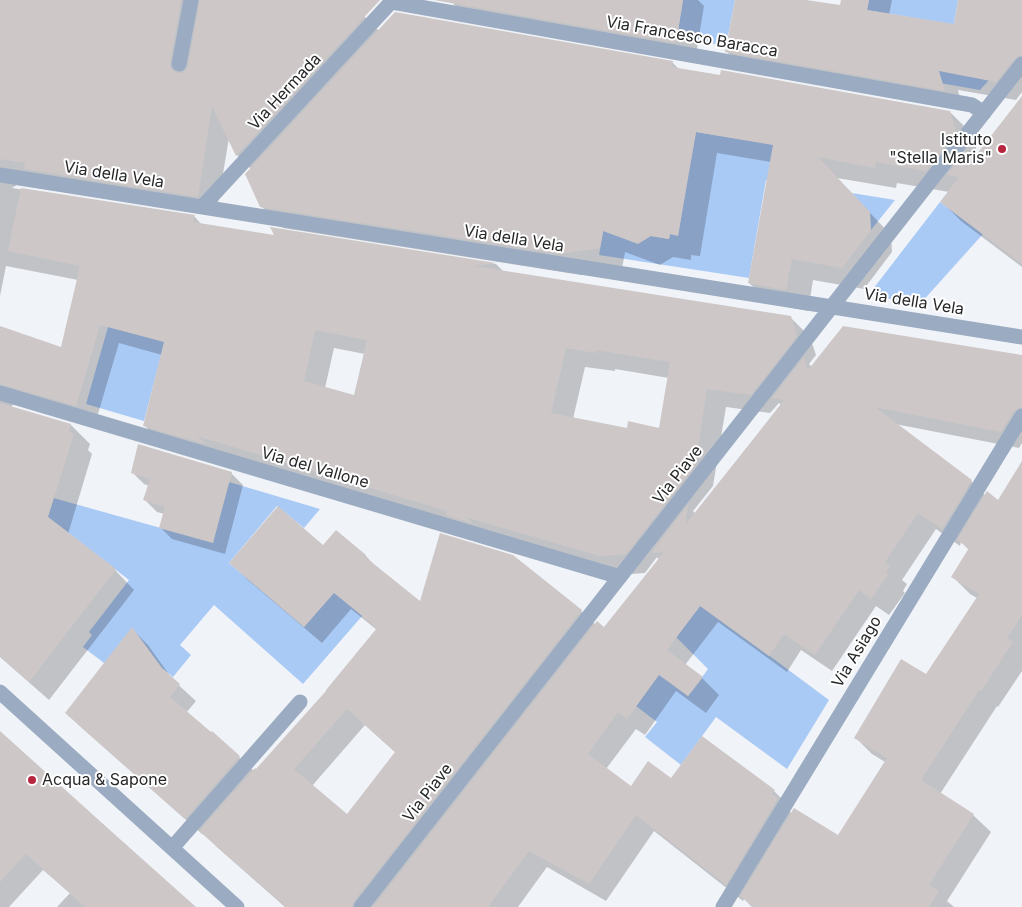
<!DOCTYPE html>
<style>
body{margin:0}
canvas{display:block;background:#f0f3f8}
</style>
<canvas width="1022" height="907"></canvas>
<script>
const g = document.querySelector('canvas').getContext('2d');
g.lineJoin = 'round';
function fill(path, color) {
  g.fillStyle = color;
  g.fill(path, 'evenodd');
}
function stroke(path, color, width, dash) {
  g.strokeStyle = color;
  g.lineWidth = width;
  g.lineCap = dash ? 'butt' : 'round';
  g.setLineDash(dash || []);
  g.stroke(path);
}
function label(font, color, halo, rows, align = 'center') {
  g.font = font + ' Inter,sans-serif';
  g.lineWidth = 4;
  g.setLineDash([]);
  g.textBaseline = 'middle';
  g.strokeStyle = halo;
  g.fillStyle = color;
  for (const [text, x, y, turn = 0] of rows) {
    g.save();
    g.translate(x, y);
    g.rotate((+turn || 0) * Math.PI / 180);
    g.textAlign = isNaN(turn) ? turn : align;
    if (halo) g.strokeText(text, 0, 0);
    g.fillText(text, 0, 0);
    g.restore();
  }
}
fill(new Path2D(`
 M683,0H735L726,46L677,38Z
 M869,0H958L946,72L989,80L980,90L911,78L920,19L867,10Z
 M696,132L788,147L783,182L766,180L749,278L599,255L612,182L645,235L669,239L670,234L678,235L686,188L678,157L691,159Z
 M852,193L895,200L871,230L869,212Z
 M940,202L983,234L920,304L877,297L873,295L872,291L873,289Z
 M172,313L144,421L86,404L108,327Z
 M229,482L320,509L304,528L277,506L229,563L304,627L341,584L369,608L303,684L214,605L180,645L191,655L173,677L163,669L104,663L83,647L92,635L89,632L129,580L8,486L0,483L200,539Z
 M701,605L829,700L787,769L716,717L681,765L645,737L657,722L636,706L652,669L688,696L708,669L676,637Z`), '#aacaf6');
fill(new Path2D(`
 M0,0H370L359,11L379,31L673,63L680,70L950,112L972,134L978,155L1022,98V267L961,221L942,202L949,192L897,183L896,188L837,178L891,235L892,252L864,289L813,280L808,311L771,304L749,283L771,162L717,153L700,256L691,255V260L673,257L660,265L625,252L622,269L581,275L283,228L261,206L251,169L237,155L229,138L216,215L17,185L12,188L194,216L202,225L276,237L272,229L496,264L504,272L790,317L810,337L816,355L809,364L812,367L1022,356V443L1019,448L895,424L971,481L986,496L999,502L1022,463V671L998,707L997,706L940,794L973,815L991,832L947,901L954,907H752L744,899L743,901L654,831L606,901L547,867L518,907H285L218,848L203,833L202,834L83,729L67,713L132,629L148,645L173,680L196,701L186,713L211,734L212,732L254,771H257L328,691L377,630L351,609L322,643L248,580L231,563L323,546L365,555L379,570L421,603L581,611L596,625L604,629L659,560L657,557L645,573L620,575L163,444L144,425L162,355L119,343L95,424L18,403L13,405L11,407L71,425L90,444L88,450L92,454L68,534L115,570L134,590L49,700L0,657V328L62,349L78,280L6,266L0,296ZM334,348L365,354L355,396L325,388ZM585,367L615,371V369L669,378L660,430H627L573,419ZM779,403L781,405L696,514L693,511L713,486L726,407L770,413ZM936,529L960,546L961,542L969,550L953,577L970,594L977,598L926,676L855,737L872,754L885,762L838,836L792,814L789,810L791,808L774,791L672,780L631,787L606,769L636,729L645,735L676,691L706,713L719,695L702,678L685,665L718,622L787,672L801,650L832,671L876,606L889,615L905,593L903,591L907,584L902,580ZM365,725L396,753L347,816L312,786Z
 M450,0H698L704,6L695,61L470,22Z
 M737,0H798L841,7L842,0H892L889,15L955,26L959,0H1022V92L1016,100L958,90L963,109L745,70L726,51Z
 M132,472L231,473L243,485L225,554L172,539L160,527L164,514L157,512L145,500L149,486L144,484Z
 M0,732L195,907H57L70,893L43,870L9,907H0Z`), '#0003');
fill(new Path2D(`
 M0,0H181L170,63V67L173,71L178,73H182L186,70L188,66L200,0H380L236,156L212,106L198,197L24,169L25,163L0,159Z
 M434,0H683L676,43Z
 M735,0H806L840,5L841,0H869L867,10L954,24L958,0H1022V55L1018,56L1015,58L996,82L939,71L945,91L725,52Z
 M395,12L673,61L672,67L720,75L721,70L950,111L956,132L926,171L876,162L875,168L818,157L870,212L871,230L842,268L792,259L786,290L748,283L773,145L696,132L678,236L670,234L669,239L651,236L638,244L603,231L600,248L559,254L260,207L245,174Z
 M1022,96V264L940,202L959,177L947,175L963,155L966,168Z
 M21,188L195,215L193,222L274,235L270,227L496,263L474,266L791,316L797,336L751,395L707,389L695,466L626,554L600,556L465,517L474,524L446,515L447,511L197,436L206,444L143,426L164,342L100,325L76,406L0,384V326L61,347L80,266L8,251ZM315,330L367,340L354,395L304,381ZM566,348L596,353V350L670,362L659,428L628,421L627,428L551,413Z
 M843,326L1022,355V407L1018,408L1014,411L1001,432L875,407L972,480L942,529L918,513L885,562L890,566L886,573L888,575L871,599L859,590L815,655L784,634L769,656L700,606L667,650L703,677L688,696L659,675L627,719L618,712L588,754L631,786L648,761L671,778L702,736L775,790L772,794L778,798L726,885L636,815L589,884L529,851L488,907H373L597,621L604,627L664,552L651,553L688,505L685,525L751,442L784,400L772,398L804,357L808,370Z
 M0,403L71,424L69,432L74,434L48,517L116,569L29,682L0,656Z
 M138,444L232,472L213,543L159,528L165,507L143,500L150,479L131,473Z
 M1022,461V615L1007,638L1013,642L981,691L979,690L921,780L974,814L929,885L939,891L929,907H754L740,896L794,808L838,835L887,758L854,738L901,659L926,674L979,594L951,577L969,548L957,540L987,491L998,500Z
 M278,506L323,545L336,530L366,555L364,556L420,601L440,533L513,555L582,610L354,901L352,907H286L199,831L255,768L256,769L326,691V690L377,628L334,593L304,627L229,563ZM347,709L395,752L347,814L294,769Z
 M132,627L162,668L180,684L170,697L211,732L212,731L240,756L185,819L65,713Z
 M0,731L112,832L196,907H85L26,854L0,882Z`), '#cec7c7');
stroke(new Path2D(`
 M392,2L972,105L984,113
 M179,64L191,0
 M0,175L1022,337
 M202,207L393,0
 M0,393L620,577
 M0,692L237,907
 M172,848L300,702
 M361,907L1022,64
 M723,907L1022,416`), '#9babc1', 15);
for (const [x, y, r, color] of [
 [1002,149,5,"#b7253f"],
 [32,780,5,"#b7253f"]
]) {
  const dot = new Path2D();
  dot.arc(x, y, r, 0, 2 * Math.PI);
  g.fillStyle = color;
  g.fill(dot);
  stroke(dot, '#fff', 2);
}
label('16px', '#262729', '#fff', [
 ["Via Francesco Baracca",692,37,10],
 ["Via Hermada",285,92,-47],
 ["Via della Vela",114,175,9],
 ["Via della Vela",514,239,9],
 ["Via della Vela",914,302,9],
 ["Via del Vallone",315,468,16],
 ["Via Piave",678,475,-52],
 ["Via Asiago",857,652,-59],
 ["Via Piave",428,793,-52]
]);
label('16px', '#262729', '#fff', [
 ["Istituto",992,140],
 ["\"Stella Maris\"",992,158],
 ["Acqua & Sapone",42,780,"left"]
], 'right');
</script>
